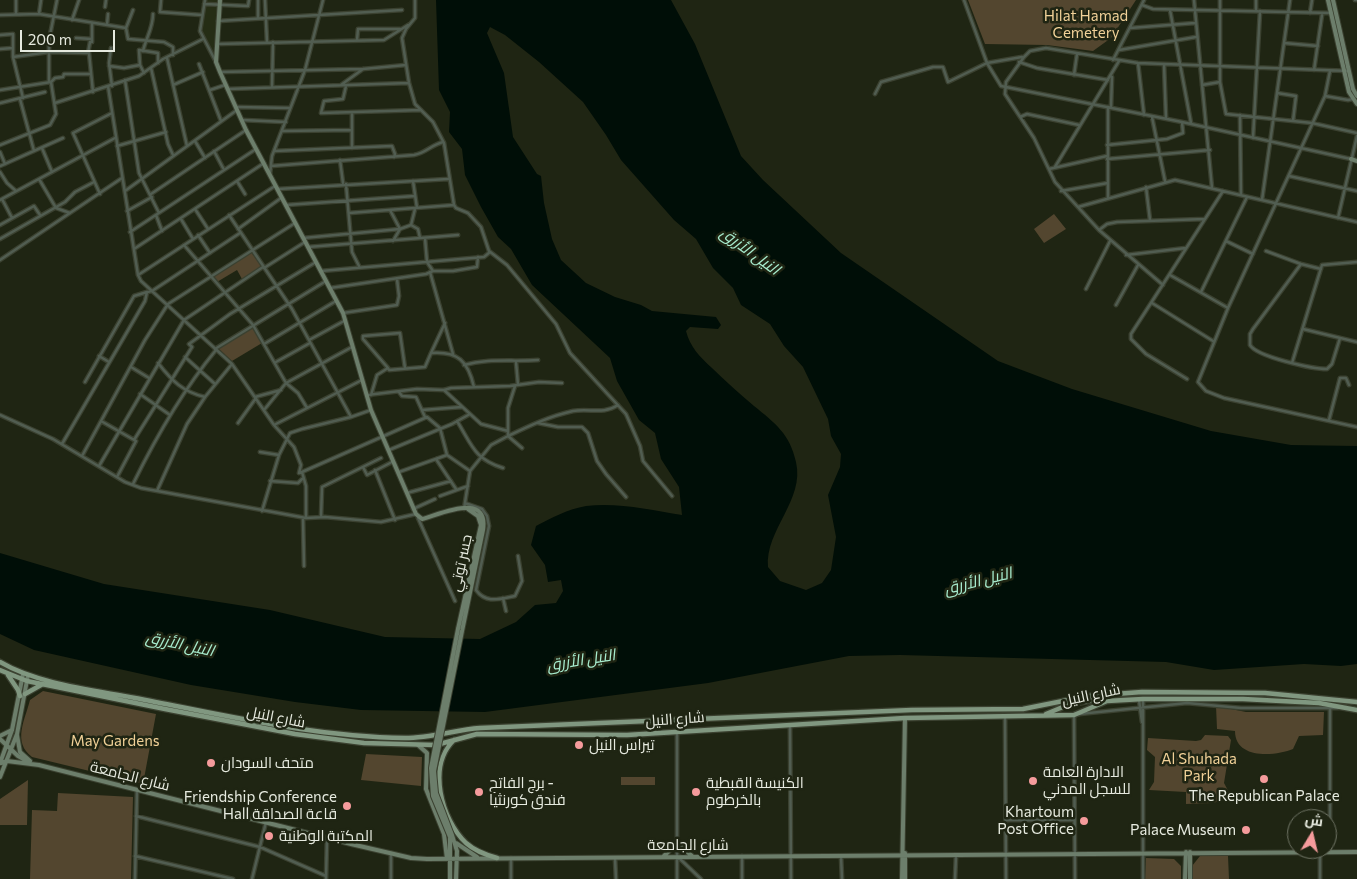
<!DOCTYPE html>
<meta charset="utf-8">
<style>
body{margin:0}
#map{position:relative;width:1357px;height:879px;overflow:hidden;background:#1f2513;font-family:Commissioner,Cairo,sans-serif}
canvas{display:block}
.north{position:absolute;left:1287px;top:809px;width:50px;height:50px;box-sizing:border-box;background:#1f2513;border:1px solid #6f7465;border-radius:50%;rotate:9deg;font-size:14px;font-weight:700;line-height:20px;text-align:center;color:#e6eadf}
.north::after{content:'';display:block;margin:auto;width:18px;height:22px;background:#f59b9c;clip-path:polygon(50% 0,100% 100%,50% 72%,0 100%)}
.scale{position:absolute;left:20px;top:30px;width:95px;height:22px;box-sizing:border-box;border:2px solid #e6eadf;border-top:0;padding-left:6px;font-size:15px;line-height:18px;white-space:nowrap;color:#e6eadf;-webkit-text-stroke:4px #1f2513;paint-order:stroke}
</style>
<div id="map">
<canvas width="1357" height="879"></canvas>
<div class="north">ش</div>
<div class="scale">200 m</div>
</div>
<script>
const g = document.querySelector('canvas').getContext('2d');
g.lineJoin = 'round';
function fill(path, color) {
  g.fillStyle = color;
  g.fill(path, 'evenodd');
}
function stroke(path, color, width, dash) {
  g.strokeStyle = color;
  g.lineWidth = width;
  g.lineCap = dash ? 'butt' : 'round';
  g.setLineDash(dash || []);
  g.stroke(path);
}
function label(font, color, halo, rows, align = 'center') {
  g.font = font + ' Commissioner,Cairo,sans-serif';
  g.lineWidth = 5;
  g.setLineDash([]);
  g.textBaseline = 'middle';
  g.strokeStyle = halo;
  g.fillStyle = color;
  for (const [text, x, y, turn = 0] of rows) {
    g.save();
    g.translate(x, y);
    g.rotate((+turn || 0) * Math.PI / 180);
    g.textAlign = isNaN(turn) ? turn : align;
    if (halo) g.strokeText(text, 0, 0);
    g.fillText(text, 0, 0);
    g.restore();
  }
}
fill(new Path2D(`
 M205,0H219L217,55H212L200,31Z`), '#252d15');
fill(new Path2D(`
 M968,0H1136L1111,38L1093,51L1047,45L985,44Z
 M1054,214L1066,229L1044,243L1034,229Z
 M251,252L262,267L242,279L237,270L217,282L213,277Z
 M252,327L262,343L232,361L218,348Z
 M43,691L156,714L143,784L32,757C12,742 25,720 30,700Z
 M1216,706L1246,712H1324L1323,735L1299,736L1293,749C1276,756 1235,760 1235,731L1217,729Z
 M1205,735L1228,736L1231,740L1224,783L1231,796L1229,798L1213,803L1186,804V792L1149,790L1154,782L1155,757L1147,750L1148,738L1196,741L1201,740Z
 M366,754L422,757L421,786L361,780Z
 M621,777H655V785H621Z
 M28,780L27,825H0V799Z
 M58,793L133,797L131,879H30L32,810L57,811Z
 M1200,856H1228L1229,879H1192V866Z
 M1146,858L1174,859L1181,866V879H1145Z`), '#53462f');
fill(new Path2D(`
 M436,0H671L695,44L741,156L763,180L841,253L998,361L1072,389L1211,431L1291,445L1357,446V664L1341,666L1304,664L1214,670L1166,662L900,655L849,656L708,683L485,712L361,710L295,702L191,685L34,650L0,634V553L104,584L270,610L385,637L480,639L516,622L535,605L556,603L563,591L561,580L548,582L545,565L531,545L536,526C551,518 568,509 586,506C617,502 651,510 682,515L679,487L661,459L655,433L639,420L617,381L610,358L532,285L511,249L498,237L481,207L465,175L462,149L449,132L450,112L439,90ZM490,27L505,35L539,62L583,102L606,135L621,160L674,220L696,239L713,268L733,288L741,305L770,324L784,346L803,367L828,419L831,436L841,454L840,467L828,495L836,537L831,570L822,583L806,590L780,581L768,567C765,530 805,500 796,462C790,434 775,423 754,406C739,393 725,381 712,368C700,357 690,347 686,331L690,327L718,329L721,325L716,317L652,311L641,305L615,297L586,283L561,260L552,239L544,203L541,176L537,174L513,137L504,73L487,33Z`), '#000e07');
const street = new Path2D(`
 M161,0L160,12L202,15
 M205,0L200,31L216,62
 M258,0V18
 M265,0L267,42
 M415,0V18L406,29L402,38L409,83L415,104L433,122L444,143L454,205L456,208L468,213L481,227L489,251L507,265L556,324L570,353L626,414L640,446L643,461L672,496
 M964,0L987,63L1001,86L1182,122L1351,159
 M1194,0L1212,188
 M1220,0V82L1226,114L1312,123L1357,133
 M1256,0V11
 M1355,0H1357
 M204,4L248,6L249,0
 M1142,5L1153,9L1331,13
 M105,7L106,0
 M133,10L126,28L128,39L164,42L173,47V55
 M1170,10L1191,123
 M1310,13L1312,0
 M16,14V0
 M39,14L41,0
 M0,15L39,14L126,28
 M72,20L79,0
 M218,21L402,10
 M107,25L108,14
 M1130,28L1195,23
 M0,35L13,34V57L23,98
 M76,38L92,39
 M357,40L358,29H400
 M1284,43L1318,46
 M217,44L384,40L408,25
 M111,48L109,63L112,86
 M0,49L13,48
 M1119,50L1196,37
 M143,51C146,38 153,28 153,14
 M88,53L90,42H92V24
 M13,57L49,52L89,53L93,92
 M167,58L187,146
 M1113,60L1144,0
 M1019,62L1037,68L1108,80
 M1138,63L1144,115
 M199,64L221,121
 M1164,64L1166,118
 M109,66L124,68L140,65
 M151,68L168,144L173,155
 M1314,70L1322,15
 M1330,71L1325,96L1228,308L1198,382L1206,391L1224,398L1357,427
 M220,72L363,69L406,65
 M144,73L140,65L139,50L158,53V63
 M1074,75L1077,54
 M125,80L139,173L159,213
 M49,81V40L57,0
 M51,82L55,78L63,77L64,74H90
 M173,85L203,72
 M341,85L363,69
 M1202,85L1220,82
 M108,86L138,275L141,281L232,364L274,425L294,447L301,465L299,473L302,472L306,486V518
 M346,86L343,99L324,101L321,113L421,110
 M272,87L273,42
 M227,89L409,83
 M0,90L51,82L56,114L50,125L0,145
 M210,90L225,85
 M1277,93L1296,96L1293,121
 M875,94L881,82L933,67H943L948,82L987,63L1022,57
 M1325,96L1348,100L1353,99
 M20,99L34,151
 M0,103L45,92
 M55,103L139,76L163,59L203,39
 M237,107L290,108
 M1111,107L1112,77
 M352,113V148
 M1240,115L1241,195
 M1020,117L1027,114L1079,125
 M1152,117L1165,181
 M242,120L286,122
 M283,131L351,130
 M1253,138L1260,11
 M195,141L205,158
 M1107,145L1167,139L1183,133L1182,122
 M117,146L166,132
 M42,148L52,172
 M214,151L223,168
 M274,151L392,146L395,154L394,157
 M0,152L5,164
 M1107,159L1210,150
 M340,160L343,183
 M0,166L63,138
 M271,166L414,155C426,153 431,145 443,142
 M1055,167L1119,61
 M1049,169L1107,156
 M0,172L7,183L16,191
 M270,174L272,156L305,70L323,0
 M1289,176L1357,191
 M39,179L56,208L70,213
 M237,181L245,194
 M413,181L417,208
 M346,184L352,252L359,266
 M1146,187L1150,220
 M278,189L448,179
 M125,191L237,110
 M1061,191L1108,183
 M100,194L73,133L112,113
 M151,194L246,130
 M1108,197V107
 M2,199L12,218
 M0,200L115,138
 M1262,200L1290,0
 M286,205L415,196
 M1078,207L1175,180L1357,222
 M195,209L208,229
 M127,211L152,197
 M349,213L454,205
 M156,215L162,231
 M229,215L292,309L351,417
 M1338,218L1357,136
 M181,219L193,239
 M0,225L34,206L40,215
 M411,225L418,229L420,238
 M238,229L281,198
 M1099,230L1107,224L1117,222L1205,219
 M130,232L256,149
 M198,235L210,253
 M303,238L400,229L390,210
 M425,238L427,262L433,271
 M0,239L65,202L75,192L94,182
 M393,241L400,229L411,225L415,209
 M1226,241L1253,254
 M184,245L253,325L286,383L298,393L307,408
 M308,247L458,235
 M134,249L264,163
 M1266,251L1301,264L1321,269
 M1126,255L1186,248
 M0,260L122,178
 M1301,264L1253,329L1250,334V345C1257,357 1313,369 1327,369L1332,364L1340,338
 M264,268L305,242
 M321,271L484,257L490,252
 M430,272L453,354
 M138,275L275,186
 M1170,275L1228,308
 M1163,285L1099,230L1055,182L1034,138L1005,94L1006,82L1024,57L1030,51L1046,48L1138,63L1349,71
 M330,288L426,274L433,271H453L477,267L478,257
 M1086,289L1110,241
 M1201,292L1247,197
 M1152,303L1213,341
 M1116,305L1138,265
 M343,313L397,305L399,296L397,279
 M1303,329L1357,342
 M309,340L344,321
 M264,344L336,301
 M215,349L326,281
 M431,353L445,323
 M99,356L109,362
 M185,357L215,384
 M276,362L310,343
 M516,362L518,385
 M158,363C172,381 183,392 205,397L232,364
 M1292,363L1322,265L1357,262
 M464,365C489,358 513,362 538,360
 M131,367L149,378
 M388,368L363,339V336L400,333L405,368
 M1187,379L1146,354L1131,339V334L1223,191
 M85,382L134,296L147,292
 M444,390L481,424L508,431
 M399,392L402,396L416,397L425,417
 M140,394L170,415
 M367,395L417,389L444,390L451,388L510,386L539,382L562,383
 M371,395L377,375L388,368L389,370L425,367L431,353C458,351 468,361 474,387
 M255,397L281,390
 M264,410L286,383L352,347
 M422,410L462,407
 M0,415L53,439L125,482L141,488L306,518L325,517L381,522L416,514
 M1329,420L1340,378H1346L1349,385
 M101,421L136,441L117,477
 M457,421C472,445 474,459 503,468
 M238,423L256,398
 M538,423L558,427H582L588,433L597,461L606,474L626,497
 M274,425L362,380
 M134,440L192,347L189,344L230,314L316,262
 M62,444L145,301L147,292L152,291L240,233
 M522,448L508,436C529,426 550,416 573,411C590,408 603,415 618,405
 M389,450L452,424L470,414
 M260,452L279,455
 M82,456L145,340L168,304L295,223
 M436,459L456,489
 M99,466L184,320L263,267
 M363,467L367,475L392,462
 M375,470L395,520
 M470,471L491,445L508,436V408L515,386
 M302,472L427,417L440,428L447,455L470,471L464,509
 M399,472L447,455
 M270,481L298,483L302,479
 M133,484C156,437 183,390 216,350
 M157,491L187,424L205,397
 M407,493L451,481
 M440,496L468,486
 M465,503L482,509L487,516L489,526L476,590C486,604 499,599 515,596L522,581L518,556
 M413,509L435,499
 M262,511L279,455L290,433L302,429L351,417L371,410
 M321,517L322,487L381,458
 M303,518L304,566
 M418,518L455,601
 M503,598L506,611
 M1143,699V879
 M1139,700L1142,722
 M1330,709V851
 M1079,714L1187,703L1241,708H1338
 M1005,716L1006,879
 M1074,716L1075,879
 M790,725L791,879
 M677,733V879
 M136,816L260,847L326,876
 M1006,820H1074
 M135,856L233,879
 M742,856V879
 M841,856L842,879
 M678,857L701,879
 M615,858L616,879
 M135,879L137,790
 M252,879L266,822
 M326,879L327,838
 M391,879V853
 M511,879V858
 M955,879L956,856
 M1320,879V853`);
const secondary = new Path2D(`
 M220,0L216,62L220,72L246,130L343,313L371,410L416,514L422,519C441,514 489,491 483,530L462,631
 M1328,0L1349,92L1357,104
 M1333,0L1353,89L1357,96
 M1351,159L1357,161
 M458,629L481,525L478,516L468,509
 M17,735L20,752L30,761
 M0,736L12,730
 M0,739L18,756L27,761
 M418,745L427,753L426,789L444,834L447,859
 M0,763L12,730L23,674
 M1,763L7,761L39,765L351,844L411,858L427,859L1357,852
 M0,777L17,734L28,675
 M452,835L457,851L456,879
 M450,837V879
 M456,843L477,857
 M905,853V879
 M663,857L677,843L692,856
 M902,879L905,718
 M1185,879L1186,852
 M1190,879V852`);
const primary = new Path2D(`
 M0,662C37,684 93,690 135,698C224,715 315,737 405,738C431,738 455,730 480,728L912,710L1023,709L1088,696L1142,692L1265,693L1357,702
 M0,670L27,681L165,709L295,734L364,743L436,745L477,734L627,735L905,718L1074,715L1107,701L1143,699H1243L1319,703L1357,710
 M8,675L18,690L20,696
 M25,694L41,685
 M1046,714L1070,704L1105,698L1108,694
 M454,740C427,766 441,819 466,843C475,851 486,855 497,858`);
stroke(street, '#3b4130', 5);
stroke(secondary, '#3b4130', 6);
stroke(primary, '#3b4130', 7);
stroke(street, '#515d51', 2.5);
stroke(secondary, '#6c7e6b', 4);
stroke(primary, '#809780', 4.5);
const secondaryBridge = new Path2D(`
 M452,835L436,793L434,771L462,631
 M450,837L433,796L431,768L458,629`);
stroke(secondaryBridge, '#3b4130', 6, []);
stroke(secondaryBridge, '#6c7e6b', 4);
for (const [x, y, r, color] of [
 [579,745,5,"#f59b9c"],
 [211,763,5,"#f59b9c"],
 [1264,779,5,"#f59b9c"],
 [1033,781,5,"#f59b9c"],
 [479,792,5,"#f59b9c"],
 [696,792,5,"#f59b9c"],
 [347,806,5,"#f59b9c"],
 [1084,821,5,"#f59b9c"],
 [1246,830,5,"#f59b9c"],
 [269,836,5,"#f59b9c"]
]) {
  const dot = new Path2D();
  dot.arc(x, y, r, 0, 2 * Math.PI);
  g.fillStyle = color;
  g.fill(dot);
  stroke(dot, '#1f2513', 2);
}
label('15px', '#f1d198', '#1f2513', [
 ["Hilat Hamad",1086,16],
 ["Cemetery",1086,33],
 ["May Gardens",115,741],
 ["Al Shuhada",1199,759],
 ["Park",1199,776]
]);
label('15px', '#e6eadf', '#1f2513', [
 ["جسر توتي",461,563,-78],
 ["شارع النيل",1091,695,-12],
 ["شارع النيل",276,717,11],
 ["شارع النيل",675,719,-4],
 ["شارع الجامعة",130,776,14],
 ["شارع الجامعة",688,845]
]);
label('15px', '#e6eadf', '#1f2513', [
 ["تيراس النيل",589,745],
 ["متحف السودان",221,763],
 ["الادارة العامة",1043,772],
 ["للسجل المدني",1043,789],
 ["برج الفاتح -",489,783],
 ["فندق كورنثيا",489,800],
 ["الكنيسة القبطية",706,783],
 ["بالخرطوم",706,800],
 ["The Republican Palace",1264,796,"center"],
 ["Friendship Conference",337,797,"right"],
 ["Hall قاعة الصداقة",337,814,"right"],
 ["Khartoum",1074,812,"right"],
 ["Post Office",1074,829,"right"],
 ["Palace Museum",1236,830,"right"],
 ["المكتبة الوطنية",279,836]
], 'left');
label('italic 16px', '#a8edcf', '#1f2513', [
 ["النيل الأزرق",750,251,36],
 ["النيل الأزرق",978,581,-14],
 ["النيل الأزرق",180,644,12],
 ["النيل الأزرق",581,660,-9]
]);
</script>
